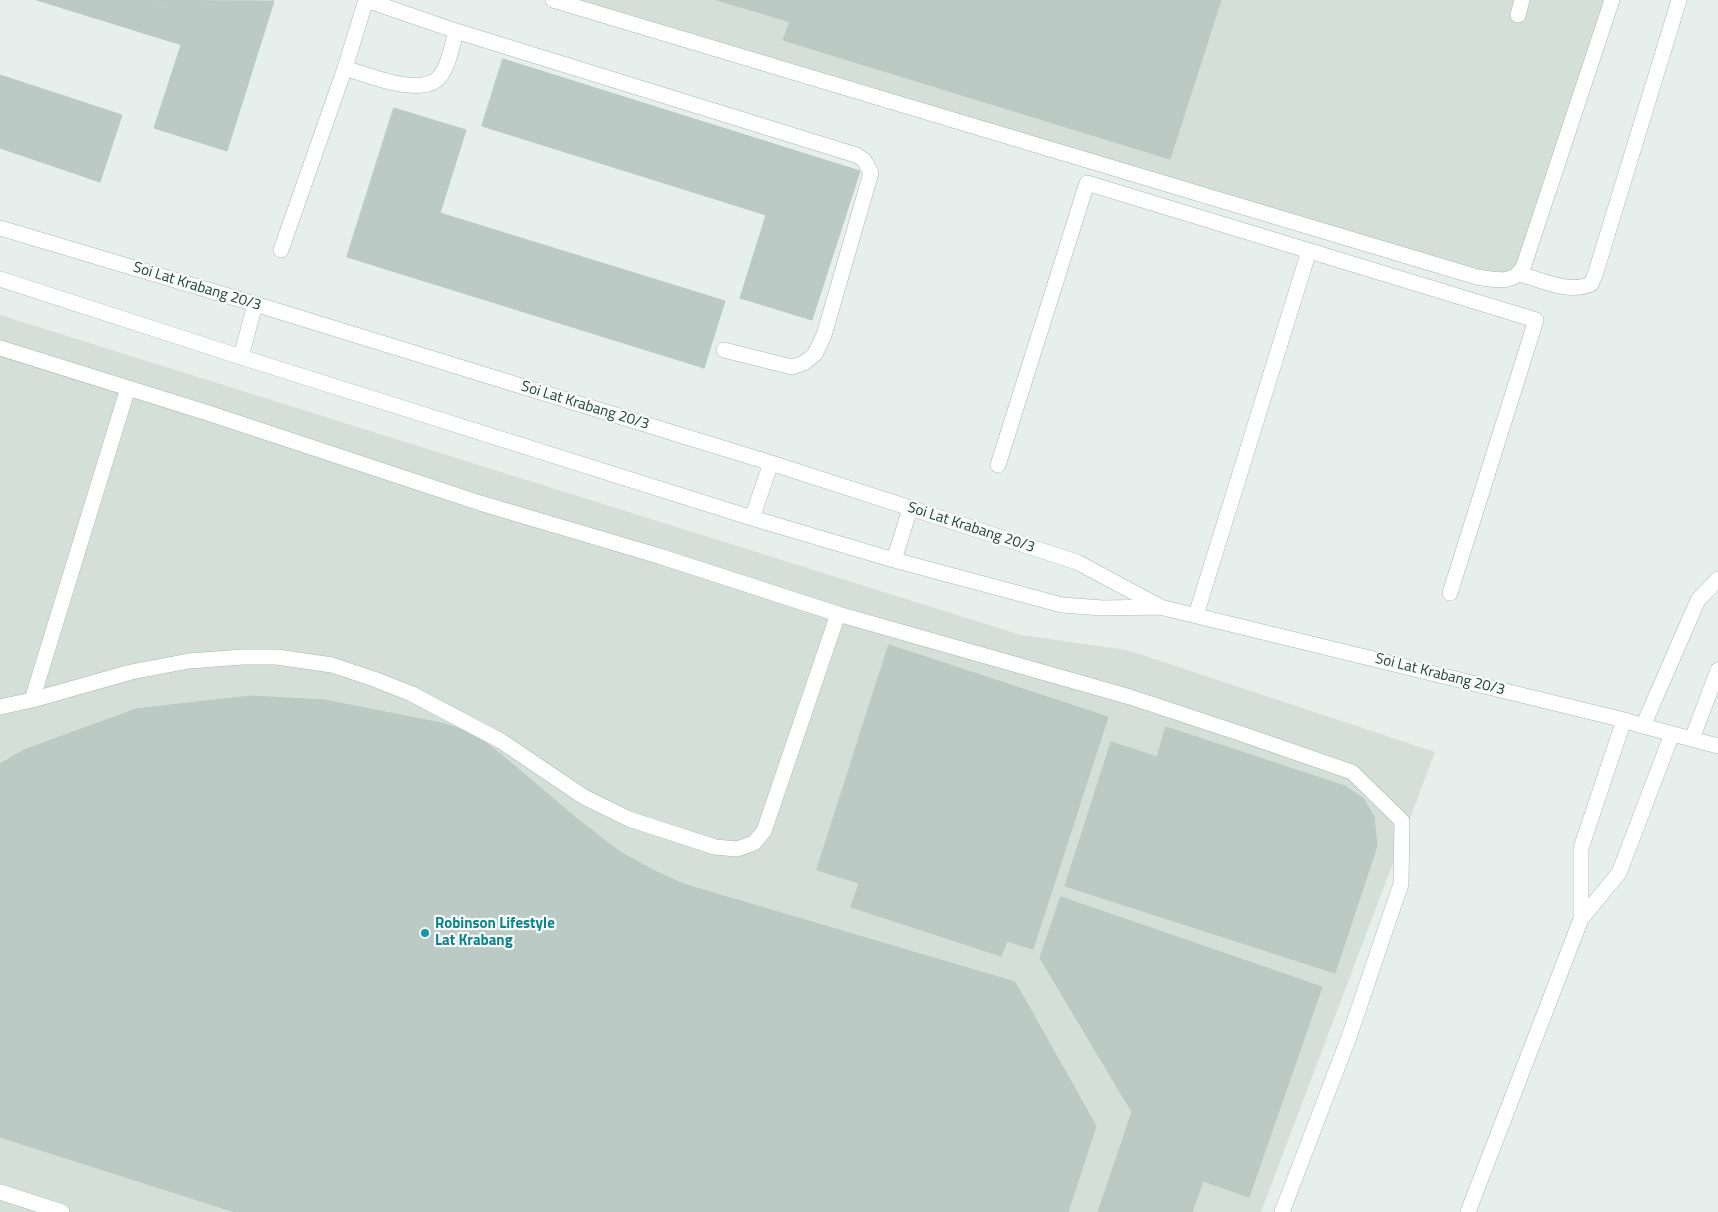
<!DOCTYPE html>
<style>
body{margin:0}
canvas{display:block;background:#e6efeb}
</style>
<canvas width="1718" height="1212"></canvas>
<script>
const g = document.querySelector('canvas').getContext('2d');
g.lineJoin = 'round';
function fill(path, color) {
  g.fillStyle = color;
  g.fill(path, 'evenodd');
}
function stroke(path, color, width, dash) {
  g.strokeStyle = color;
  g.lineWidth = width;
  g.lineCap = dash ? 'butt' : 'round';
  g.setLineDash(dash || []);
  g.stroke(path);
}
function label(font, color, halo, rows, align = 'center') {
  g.font = font + ' "Titillium Web",sans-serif';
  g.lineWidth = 4.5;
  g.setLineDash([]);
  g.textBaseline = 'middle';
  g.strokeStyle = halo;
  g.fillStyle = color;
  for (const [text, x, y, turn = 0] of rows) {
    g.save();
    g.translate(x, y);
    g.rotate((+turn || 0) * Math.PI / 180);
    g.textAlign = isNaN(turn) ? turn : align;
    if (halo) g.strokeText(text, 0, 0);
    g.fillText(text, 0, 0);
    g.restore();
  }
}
fill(new Path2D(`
 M544,0H1605L1512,286Z
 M0,315L1021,635L1127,650L1435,752L1261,1212H0Z`), '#d4dfda');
const building = new Path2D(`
 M37,0L274,1L227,151L154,128L181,45Z
 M717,0H1221L1170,159L783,40L790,22Z
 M503,59L860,171L812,320L740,298L766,215L482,126Z
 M0,75L122,115L100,182L0,148Z
 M394,108L466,130L440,213L725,301L704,368L347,257Z
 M889,645L1108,717L1033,949L1007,941L1001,956L851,907L859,883L817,870Z
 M251,696L324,700L441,723L464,730L485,742L503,756L576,818L620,852L651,869L683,884L1015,982L1096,1126L1068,1212H235L0,1137V764L24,750L136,709Z
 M1166,727L1345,786L1364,799L1374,817L1377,846L1335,973L1065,886L1111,742L1157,757Z
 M1061,897L1322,987L1249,1197L1203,1181L1192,1212H1098L1132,1112L1040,958Z`);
fill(building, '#bbcac4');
stroke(building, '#b8c9c2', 1);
const service = new Path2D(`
 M366,0L456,31L856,155L864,160L871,173L824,335L815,354L804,363L792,367L724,350
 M366,0L345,68C367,75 425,99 441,75C450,62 452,45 456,31
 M553,0L1477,277C1496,280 1515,285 1524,265L1612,0
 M1518,15L1522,0
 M281,250L345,68
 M1520,274C1542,280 1569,294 1591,284L1595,275L1679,0
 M0,348L208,413L480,503L659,556L838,614L1130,697L1239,733L1352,772L1402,821L1401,884L1349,1037L1282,1212
 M32,700L128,388
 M0,707L32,700L131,672L189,661L243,657H277L332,665L374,679L412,694L501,741L584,797L629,819L715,847L737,849L754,843L764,831L838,614
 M0,1192L62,1212`);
const minor = new Path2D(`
 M0,228L255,304L771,463L1077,562L1159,606
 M0,279L241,357L752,518L894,560L1062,605L1103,608L1160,607L1624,720L1643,726L1718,746
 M241,357L255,304
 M998,465L1087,183L1536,320L1450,593
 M752,518L771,463
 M894,560L910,509
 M1196,615L1309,251
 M1643,726L1698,600L1718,579
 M1692,739L1718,670
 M1581,919V848L1624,720
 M1468,1212L1581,919L1619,873L1672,734`);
stroke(service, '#a8b8b2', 16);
stroke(minor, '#a8b8b2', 16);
stroke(service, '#fff', 15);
stroke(minor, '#fff', 15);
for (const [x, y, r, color] of [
 [425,933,5,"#0f9aa8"]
]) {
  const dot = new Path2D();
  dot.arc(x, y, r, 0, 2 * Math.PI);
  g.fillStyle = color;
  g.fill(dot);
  stroke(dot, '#f7fbf9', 2);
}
label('15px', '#24423a', '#f7fbf9', [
 ["Soi Lat Krabang 20/3",197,287,17],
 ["Soi Lat Krabang 20/3",585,406,17],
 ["Soi Lat Krabang 20/3",971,528,18],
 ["Soi Lat Krabang 20/3",1440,675,14]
]);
label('bold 15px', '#0d838f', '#f7fbf9', [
 ["Robinson Lifestyle",435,924],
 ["Lat Krabang",435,941]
], 'left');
</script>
